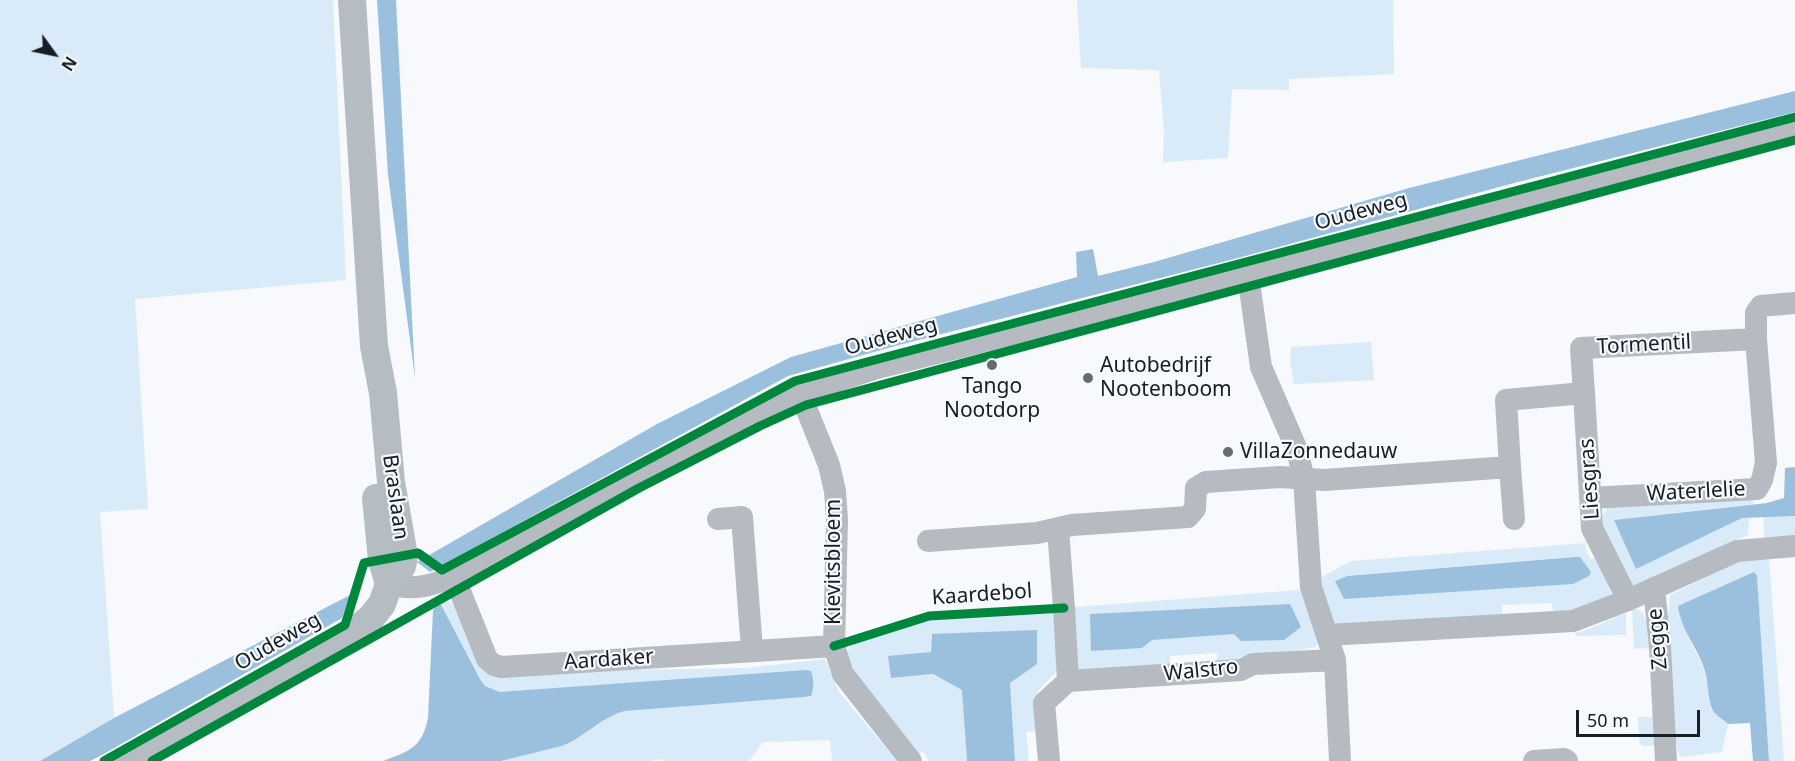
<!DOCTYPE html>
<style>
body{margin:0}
#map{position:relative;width:1795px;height:761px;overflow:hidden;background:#f7f9fc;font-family:"Noto Sans",sans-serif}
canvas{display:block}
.north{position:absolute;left:24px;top:24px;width:60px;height:60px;-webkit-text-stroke:4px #f6f9fd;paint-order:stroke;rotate:123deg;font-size:16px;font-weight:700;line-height:24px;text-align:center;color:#171e24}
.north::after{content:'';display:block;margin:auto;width:21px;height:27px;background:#171e24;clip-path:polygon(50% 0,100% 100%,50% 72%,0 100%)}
.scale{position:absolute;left:1576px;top:710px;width:124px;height:27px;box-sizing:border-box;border:3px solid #171e24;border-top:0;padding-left:8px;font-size:18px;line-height:21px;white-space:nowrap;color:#171e24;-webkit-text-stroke:4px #f6f9fd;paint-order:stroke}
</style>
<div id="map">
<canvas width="1795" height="761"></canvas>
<div class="north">N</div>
<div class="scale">50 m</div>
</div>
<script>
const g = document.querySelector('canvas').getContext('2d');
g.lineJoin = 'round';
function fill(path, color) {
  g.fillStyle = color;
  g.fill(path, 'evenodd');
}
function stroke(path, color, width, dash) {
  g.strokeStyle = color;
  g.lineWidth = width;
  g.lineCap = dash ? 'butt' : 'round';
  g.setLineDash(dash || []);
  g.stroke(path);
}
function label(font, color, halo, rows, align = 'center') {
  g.font = font + ' "Noto Sans",sans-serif';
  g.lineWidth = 4.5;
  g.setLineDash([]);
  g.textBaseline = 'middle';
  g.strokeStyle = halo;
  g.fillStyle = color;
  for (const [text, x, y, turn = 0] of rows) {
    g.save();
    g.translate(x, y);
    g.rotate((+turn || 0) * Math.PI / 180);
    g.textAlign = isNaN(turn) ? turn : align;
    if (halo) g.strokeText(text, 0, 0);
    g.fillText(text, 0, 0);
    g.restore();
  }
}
fill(new Path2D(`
 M0,0H333L346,280L135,299L148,509L100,512L114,718L40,761H0Z
 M1077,0H1393L1394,74L1289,79V90L1232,89L1228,158L1163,162L1164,131L1159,70L1081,68Z
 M1371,342L1374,380L1294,384L1290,361L1291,347Z
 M1753,496V504L1615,520L1749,518L1748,535L1634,586L1627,582L1600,520L1608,506Z
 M1795,516V539L1765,540L1763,517Z
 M1586,543L1585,547L1590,559L1598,557L1611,593C1602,609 1571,613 1553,615L1552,603L1502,605V618L1340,628L1333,623L1320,578L1351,561ZM1575,557H1581L1335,581L1347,576Z
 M1769,559L1784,761H1769L1757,576L1679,616L1684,624L1691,643L1704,669L1713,711L1728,724L1722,752L1680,757L1672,728L1664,618L1668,616L1670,595L1739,561Z
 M1300,590L1319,640L1316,647L1299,650V655L1240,657L1230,663L1218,664L1217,653L1170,656V667L1078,672L1074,607Z
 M447,600C461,608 490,656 501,672L745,668L825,659L839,692L897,761H832L830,740L763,742L749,761H663V759L649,761H501L562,746C585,737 601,717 625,711L811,696V671L500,692L485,686L480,679L439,601Z
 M1637,609L1643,613L1645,619H1651L1653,648L1634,649L1632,610Z
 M1056,612L1059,669L1038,691L1040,730L1026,732L1029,761H1015L1010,683L1037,664L932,634L931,652L891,678L933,674L963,690L967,761H929L923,751L918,755L856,676L847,652L851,643L930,618Z
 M1626,613V635L1576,636L1575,633L1587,630Z
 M1638,717H1656L1659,745L1642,746L1639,740Z`), '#d9eaf9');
fill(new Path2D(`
 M377,0H396L415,378L388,175Z
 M1795,91V112L1514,183L1242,257L899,345L788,376L430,572L417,562L657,424L791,357L1077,277L1076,252L1093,249L1098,276L1154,262L1409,188Z
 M1795,467V516L1742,518L1636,569L1614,520L1767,503L1784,498L1785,468Z
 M1575,557H1580L1591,572L1589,576L1573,584L1344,599L1335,581L1347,576Z
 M1754,572L1757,576L1769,761H1753L1750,723L1728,724C1724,720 1717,716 1714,712C1708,704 1708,681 1705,671C1699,650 1680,628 1678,606Z
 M350,595L342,618L102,755L90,761H40L114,718Z
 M439,601L480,679L485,686L500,692L513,691L806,670L811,671C814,678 814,689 811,696L804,697L625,711C601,717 585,737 562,746L501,761H383C409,751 422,748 428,718L433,610Z
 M1290,604L1301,627L1284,640L1241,641L1234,634L1152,640L1142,648L1091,651L1090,614Z
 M1037,630V664L1010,683L1015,761H967L962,690L933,674L891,678L888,656L931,652L932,634Z`), '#9bc0de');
stroke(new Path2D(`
 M1248,275L1261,367L1297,450L1304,479L1311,587L1335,660L1340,761
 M800,393L829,465L835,491L837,519L834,646L843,674L911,761
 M1584,393L1592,528L1628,600L1737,551L1795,546
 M1510,467L1514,519
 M1590,498L1757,489L1762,480L1766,463L1756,339
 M718,519L742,517L752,650
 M928,541L1037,533L1072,525L1188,517L1195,509L1196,488L1206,482L1280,477L1324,480L1510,467L1506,400L1584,393L1581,348L1756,339V313L1761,306L1795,303
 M454,576L487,659L494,665L502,667L834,646
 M389,584C412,591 432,586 454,576L743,420L800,393L877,368L1248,275L1795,128
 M1654,588L1660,647L1666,761
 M1327,635L1573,621L1628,600
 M1068,681L1241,670L1253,664L1335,660
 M1049,761L1044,703L1068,681L1064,608L1058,529
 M1534,761L1564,759L1567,761`), '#b5bbc0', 22);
stroke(new Path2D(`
 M376,498L382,560L389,584
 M126,761L353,632L371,618L382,604L389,584L402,566L404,556L391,482L383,393L374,346L352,0`), '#b6bdc2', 28);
stroke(new Path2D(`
 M834,646L929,616L1064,608
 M104,761L345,625L364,563L418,553L442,570L795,381L1795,117
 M152,761L639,488L760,426L806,405L1795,140`), '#00873e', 9);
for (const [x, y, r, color] of [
 [992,365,6,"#656b70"],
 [1088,378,6,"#656b70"],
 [1228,452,6,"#656b70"]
]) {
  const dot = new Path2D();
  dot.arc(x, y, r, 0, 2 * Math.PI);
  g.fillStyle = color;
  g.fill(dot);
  stroke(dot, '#f6f9fd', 2);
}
label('21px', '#171e24', '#f6f9fd', [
 ["Oudeweg",1361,212,-15],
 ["Oudeweg",891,337,-15],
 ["Tormentil",1644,345,-3],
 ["Liesgras",1590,479,-94],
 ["Waterlelie",1696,492,-3],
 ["Braslaan",395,497,82],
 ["Kievitsbloem",834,562,-90],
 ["Kaardebol",982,595,-4],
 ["Zegge",1658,639,-95],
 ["Oudeweg",278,642,-30],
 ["Aardaker",609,660,-4],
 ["Walstro",1201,671,-6]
]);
label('21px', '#171e24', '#f6f9fd', [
 ["Autobedrijf",1100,366],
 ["Nootenboom",1100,390],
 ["Tango",992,387,"center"],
 ["Nootdorp",992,411,"center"],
 ["VillaZonnedauw",1240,452]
], 'left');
</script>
